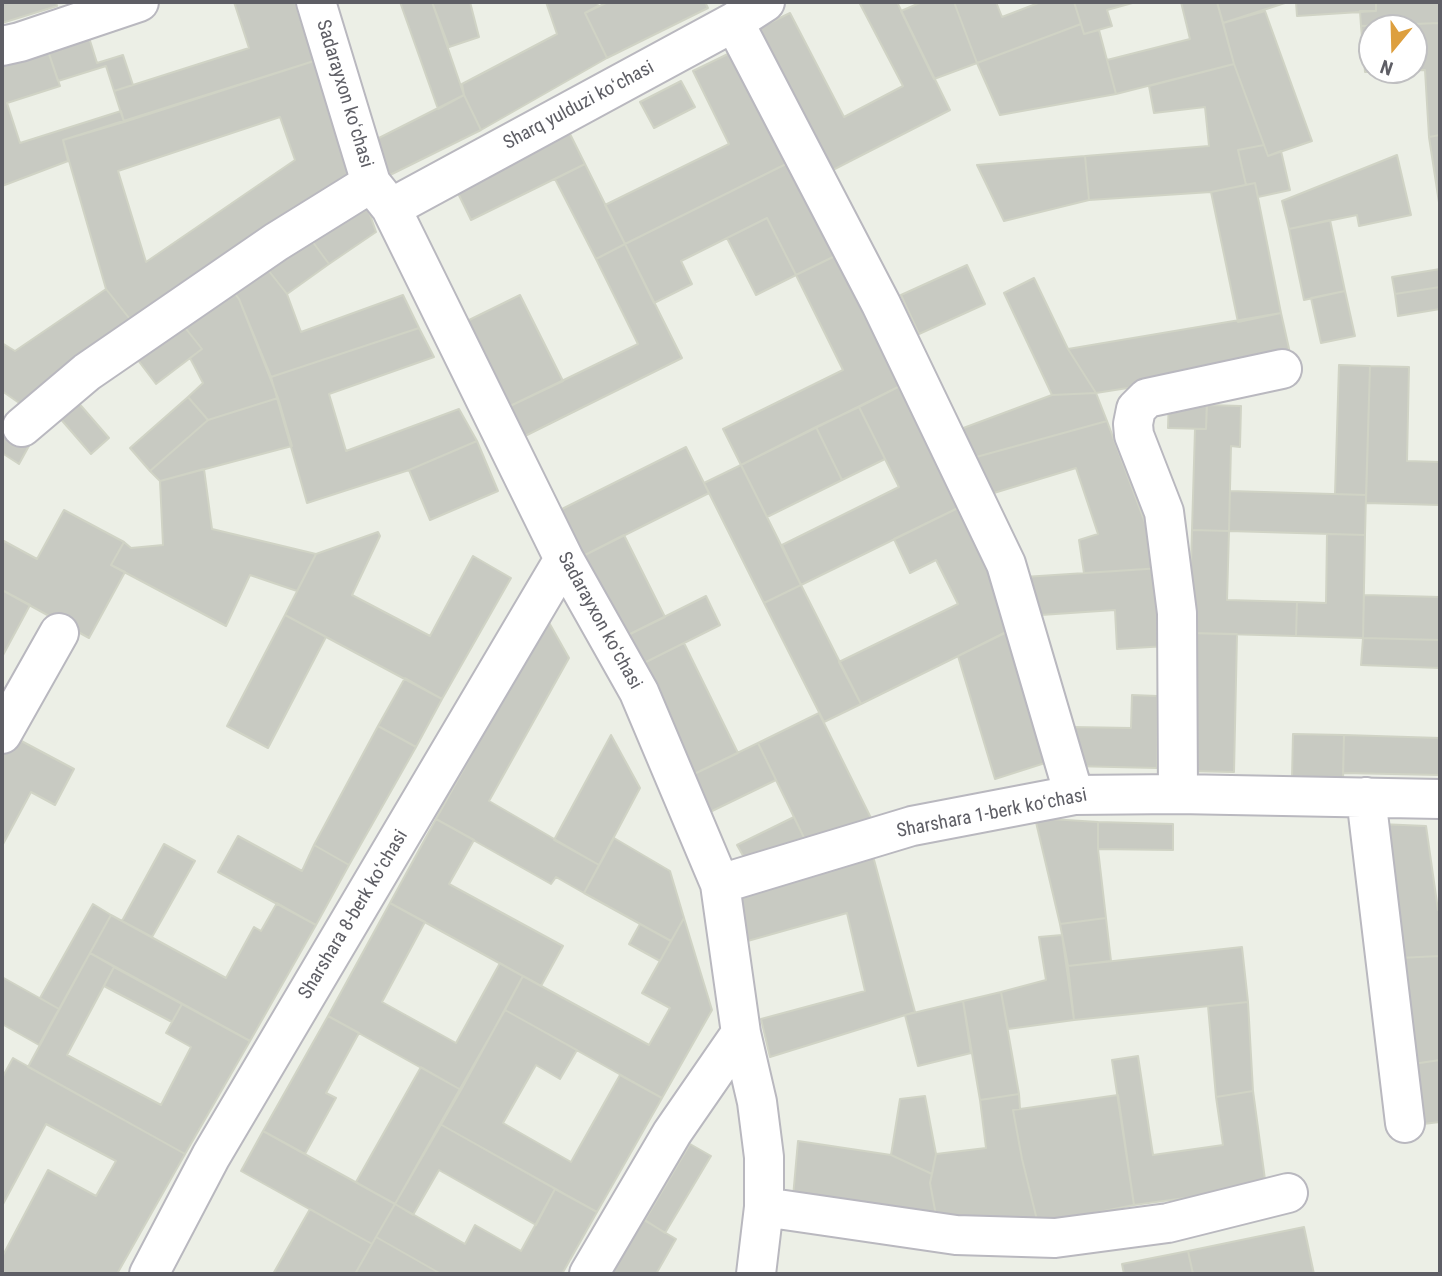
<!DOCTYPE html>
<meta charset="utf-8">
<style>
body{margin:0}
#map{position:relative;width:1442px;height:1276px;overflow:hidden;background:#ecefe6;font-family:"Roboto Condensed",sans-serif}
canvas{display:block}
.frame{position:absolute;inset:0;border:4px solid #5e5e65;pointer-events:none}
.north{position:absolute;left:1358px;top:14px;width:70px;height:70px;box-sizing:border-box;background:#fff;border:2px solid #bfbfc1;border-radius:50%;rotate:199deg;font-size:19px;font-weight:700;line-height:28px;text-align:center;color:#5e5e65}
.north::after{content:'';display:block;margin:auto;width:24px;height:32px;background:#dd9f3e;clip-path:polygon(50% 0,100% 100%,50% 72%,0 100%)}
</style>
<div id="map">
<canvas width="1442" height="1276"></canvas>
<div class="frame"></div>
<div class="north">N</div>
</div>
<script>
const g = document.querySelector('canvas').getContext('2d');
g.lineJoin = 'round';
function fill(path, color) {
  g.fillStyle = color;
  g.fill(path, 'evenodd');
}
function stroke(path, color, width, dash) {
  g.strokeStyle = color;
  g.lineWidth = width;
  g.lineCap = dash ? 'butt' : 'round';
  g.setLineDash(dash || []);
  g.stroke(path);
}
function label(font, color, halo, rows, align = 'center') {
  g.font = font + ' "Roboto Condensed",sans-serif';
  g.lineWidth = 5;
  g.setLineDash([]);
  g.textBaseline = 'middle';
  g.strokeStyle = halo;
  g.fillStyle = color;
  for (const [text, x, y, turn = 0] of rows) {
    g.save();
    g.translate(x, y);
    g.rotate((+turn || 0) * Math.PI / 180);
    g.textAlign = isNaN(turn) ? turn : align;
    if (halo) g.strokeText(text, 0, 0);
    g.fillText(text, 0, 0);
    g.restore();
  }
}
const building = new Path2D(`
 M2,2H56L57,6L2,23Z
 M234,2H295L314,61L124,122L114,91L249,48Z
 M400,2H432L464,95L438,109Z
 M432,2H470L479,37L449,47Z
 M546,2H597L598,6L585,13L607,58L481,130L464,95L462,84L557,34Z
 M608,2H705L708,8L607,58L585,13Z
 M859,2H897L950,110L823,175L753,31L790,13L844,117L903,86Z
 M922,2H954L977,63L934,79L901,11Z
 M954,2H996L1002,17L1041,2H1074L1081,24L977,63Z
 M1074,2H1136L1107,10L1112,26L1084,34Z
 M1181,2H1217L1234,64L1116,94L1107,60L1190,39Z
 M1217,2H1288L1223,23Z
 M1296,2H1376V11L1297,16Z
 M1376,2H1440V23L1361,26L1360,11H1376Z
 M1265,11L1312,141L1268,156L1234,64L1223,23Z
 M1440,23V135L1429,137L1425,70L1365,72L1361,26ZM1372,28H1414V70H1372Z
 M1081,24L1084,34L1099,30L1116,94L1000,115L977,63Z
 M86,28L97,63L123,55L133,85L114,91L106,66L58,81L45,42Z
 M45,42L60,86L7,103L20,143L121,111L124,122L63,140L68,161L2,186V56Z
 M732,52L788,163L625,244L605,205L729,144L693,71Z
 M314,61L352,185L137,328L106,289L63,140ZM280,117L295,160L146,262L118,171Z
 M1234,64L1264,145L1238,150L1246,185L1211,192L1089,200L1085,156L1209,146L1205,107L1154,113L1149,86Z
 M681,81L695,107L654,128L640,102Z
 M464,95L481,130L390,175L373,141Z
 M567,128L585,164L471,220L454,185Z
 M1440,135V209L1429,137Z
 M1264,145L1268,156L1281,151L1290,190L1258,197L1255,183L1246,185L1238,150Z
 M1397,155L1411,215L1359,226L1357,215L1289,229L1282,201Z
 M1085,156L1089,200L1004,221L977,165Z
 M788,163L835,256L796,275L767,218L681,261L692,284L654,303L625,244Z
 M585,164L625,244L596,259L555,179Z
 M1255,183L1281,313L1238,322L1211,192Z
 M365,200L376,232L329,264L304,230Z
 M767,218L796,275L756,295L727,238Z
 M1330,220L1345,291L1304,300L1289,229Z
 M304,230L329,264L287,294L261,261Z
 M625,244L682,358L521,438L506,408L638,344L596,259Z
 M835,256L900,386L741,465L723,429L843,370L796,275Z
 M261,261L287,294L301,332L403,295L419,328L271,377L239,299L228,285Z
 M967,265L985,304L919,334L901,295Z
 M1440,269V287L1395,294L1392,277Z
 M1034,278L1068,349L1096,393L1052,395L1004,293Z
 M228,285L239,299L278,398L208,420L188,397L203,383L190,358L202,349L179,320Z
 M1440,287V309L1398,316L1395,294Z
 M106,289L137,328L32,412L2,391V343L15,351Z
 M1345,291L1355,336L1321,343L1311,298Z
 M520,295L563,381L506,408L463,323Z
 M1281,313L1292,362L1096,393L1068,349Z
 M179,320L202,349L156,384L134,355Z
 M419,328L434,357L329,394L346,451L459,409L477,441L409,470L307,503L271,377Z
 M1339,365L1370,366L1366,495L1335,494Z
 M1370,366L1409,367L1407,461L1440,462V505L1366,503Z
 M900,386L960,507L801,585L782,545L899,487L859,407Z
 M1096,393L1107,421L969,459L958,430L1052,395Z
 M1169,396L1207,398L1206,429L1168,428Z
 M188,397L208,420L150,471L130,448Z
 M278,398L292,446L160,481L150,471L208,420Z
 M76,400L109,438L91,454L58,416Z
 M1207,405L1241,406L1240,447L1231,446L1229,531L1192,530L1195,429H1206Z
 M859,407L885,459L842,480L816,427Z
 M1107,421L1162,568L1084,573L1079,540L1098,534L1076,468L984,496L969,459Z
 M2,424L30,444L19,464L2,453Z
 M816,427L842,480L767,517L741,465Z
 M477,441L498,491L430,520L409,470Z
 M686,447L709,493L583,556L560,510Z
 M741,465L801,585L764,603L704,483Z
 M204,469L212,529L316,554L297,591L250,575L226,626L111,565L124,542L131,548L163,545L160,481Z
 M1230,491L1366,495L1365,535L1229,531Z
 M960,507L1019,626L861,704L839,662L958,604L936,560L910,573L894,539Z
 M64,510L124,542L111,565L125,572L89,638L2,590V540L37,559Z
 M1192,530L1229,531L1227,600L1297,602L1296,636L1189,633Z
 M378,532L380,536L352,595L430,636L473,556L511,578L442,699L285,615L316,554Z
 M1327,534L1365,535L1363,638L1296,636L1297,602L1326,603Z
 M624,535L665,617L624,637L583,556Z
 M1162,568L1167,646L1117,649L1115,610L1026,616L1024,577Z
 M801,585L861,704L824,722L764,603Z
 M2,590L30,605L2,657Z
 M1364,595L1440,597V640L1363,638Z
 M706,596L720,625L638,666L624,637Z
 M285,615L326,637L268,748L227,726Z
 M547,619L569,658L489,801L599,865L584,893L556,877L551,884L436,819Z
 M1006,632L1045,763L995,779L958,656Z
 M1189,633L1237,634L1234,772L1186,771Z
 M1363,638L1440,640V668L1361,665Z
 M684,643L738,753L692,775L638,666Z
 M405,678L442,699L416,747L378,726Z
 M1132,695L1157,696V768L1071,766V727L1131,728Z
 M819,713L871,818L809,848L758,743Z
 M378,726L416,747L349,865L314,845Z
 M1293,734L1344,735L1343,780L1292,778Z
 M611,735L640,788L599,865L554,840Z
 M1344,735L1440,738V775L1343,773Z
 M12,736L74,769L55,805L31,792L2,846V755Z
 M758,743L776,780L710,812L692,775Z
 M794,817L809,848L750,868L737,845Z
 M1035,818L1098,822V849L1106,918L1060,924Z
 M436,819L474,840L449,884L563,946L541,986L390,903Z
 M1098,822L1173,824V850L1098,849Z
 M1380,824L1426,826L1438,910H1440V956L1399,958Z
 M238,836L302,871L314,845L349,865L316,925L218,872Z
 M614,838L670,871L684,918L671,941L584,893Z
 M164,844L195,861L152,937L122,921Z
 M873,856L915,1012L770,1057L761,1019L865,991L847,913L744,942L733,898Z
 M277,903L316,925L250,1041L90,953L111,915L226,978L254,927L261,931Z
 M390,903L425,922L382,1002L456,1043L500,963L523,976L461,1090L328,1016Z
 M93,904L111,915L59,1009L40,998Z
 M684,918L712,1010L662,1098L505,1010L523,976L649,1045L670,1008L642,993Z
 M1106,918L1111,961L1068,966L1060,924Z
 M640,924L671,941L660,961L629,944Z
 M1062,935L1074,1020L1008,1029L1001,992L1046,980L1039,937Z
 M1242,947L1248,1002L1074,1020L1068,966Z
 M90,953L114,967L67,1055L161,1105L191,1047L166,1033L182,1004L250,1041L185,1154L28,1067Z
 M1440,956V1060L1413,1064L1399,958Z
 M114,967L182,1004L172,1022L104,986Z
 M2,977L59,1009L39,1045L2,1024Z
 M1001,992L1019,1094L980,1100L963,1001Z
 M963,1001L971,1053L918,1066L905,1015Z
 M1248,1002L1253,1091L1216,1097L1208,1006Z
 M505,1010L577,1050L560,1079L536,1065L503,1123L571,1162L620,1075L662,1098L597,1212L440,1124Z
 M328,1016L359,1033L326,1093L336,1098L305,1154L263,1131Z
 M1138,1056L1153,1155L1223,1145L1216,1097L1253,1091L1266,1187L1134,1205L1112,1060Z
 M13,1058L185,1154L117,1274H2V1257L48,1170L96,1196L116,1161L46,1124L2,1206V1078Z
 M1440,1060V1122L1423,1124L1413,1064Z
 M421,1067L461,1090L395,1204L356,1182Z
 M1019,1094L1020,1109L1013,1110L1022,1159L1038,1224L937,1221L930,1183L936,1154L986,1148L980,1100Z
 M1118,1095L1134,1205L1038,1224L1022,1159L1013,1110Z
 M925,1096L936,1154L932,1174L891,1155L900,1099Z
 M440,1124L555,1189L536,1225L439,1170L413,1215L395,1204Z
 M263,1131L395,1204L372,1244L241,1171Z
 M798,1141L891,1155L932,1174L930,1183L937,1221L793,1197Z
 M690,1144L711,1156L665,1233L645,1220Z
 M555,1189L597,1212L562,1274H441L376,1237L395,1204L465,1244L475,1225L521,1251Z
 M310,1209L372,1244L355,1274H273Z
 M637,1216L676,1239L656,1274H602Z
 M1304,1227L1314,1274H1193L1188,1251Z
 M376,1237L441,1274H355Z
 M1188,1251L1193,1274H1124L1122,1264Z`);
fill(building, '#c8cac2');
stroke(building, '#d0d3c5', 2);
const minor = new Path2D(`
 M316,2L371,183L391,208L564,559L639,692L720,884L741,1033L757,1102L764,1157V1207L756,1274
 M734,22L881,304L1006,564L1074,795
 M2,46L20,42L139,2
 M391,208L734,22L765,2
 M22,427L87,372L276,242L371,183
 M2,734L59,633
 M1178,794L1177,613L1164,512L1134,435L1133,424L1136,409L1147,398L1282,369
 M1366,797L1405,1123
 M720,884L912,826L1074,795L1178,794L1440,799
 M764,1207L956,1235L1055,1238L1168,1223L1288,1193
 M149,1274L211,1156L564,559
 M589,1274L672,1133L741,1033`);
stroke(minor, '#b9b8bf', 42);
stroke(minor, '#fff', 38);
label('19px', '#5e5e65', '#fff', [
 ["Sadarayxon koʻchasi",344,94,73],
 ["Sharq yulduzi koʻchasi",579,106,-28],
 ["Sadarayxon koʻchasi",599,621,61],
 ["Sharshara 1-berk koʻchasi",992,814,-11],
 ["Sharshara 8-berk koʻchasi",354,915,-59]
]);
</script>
